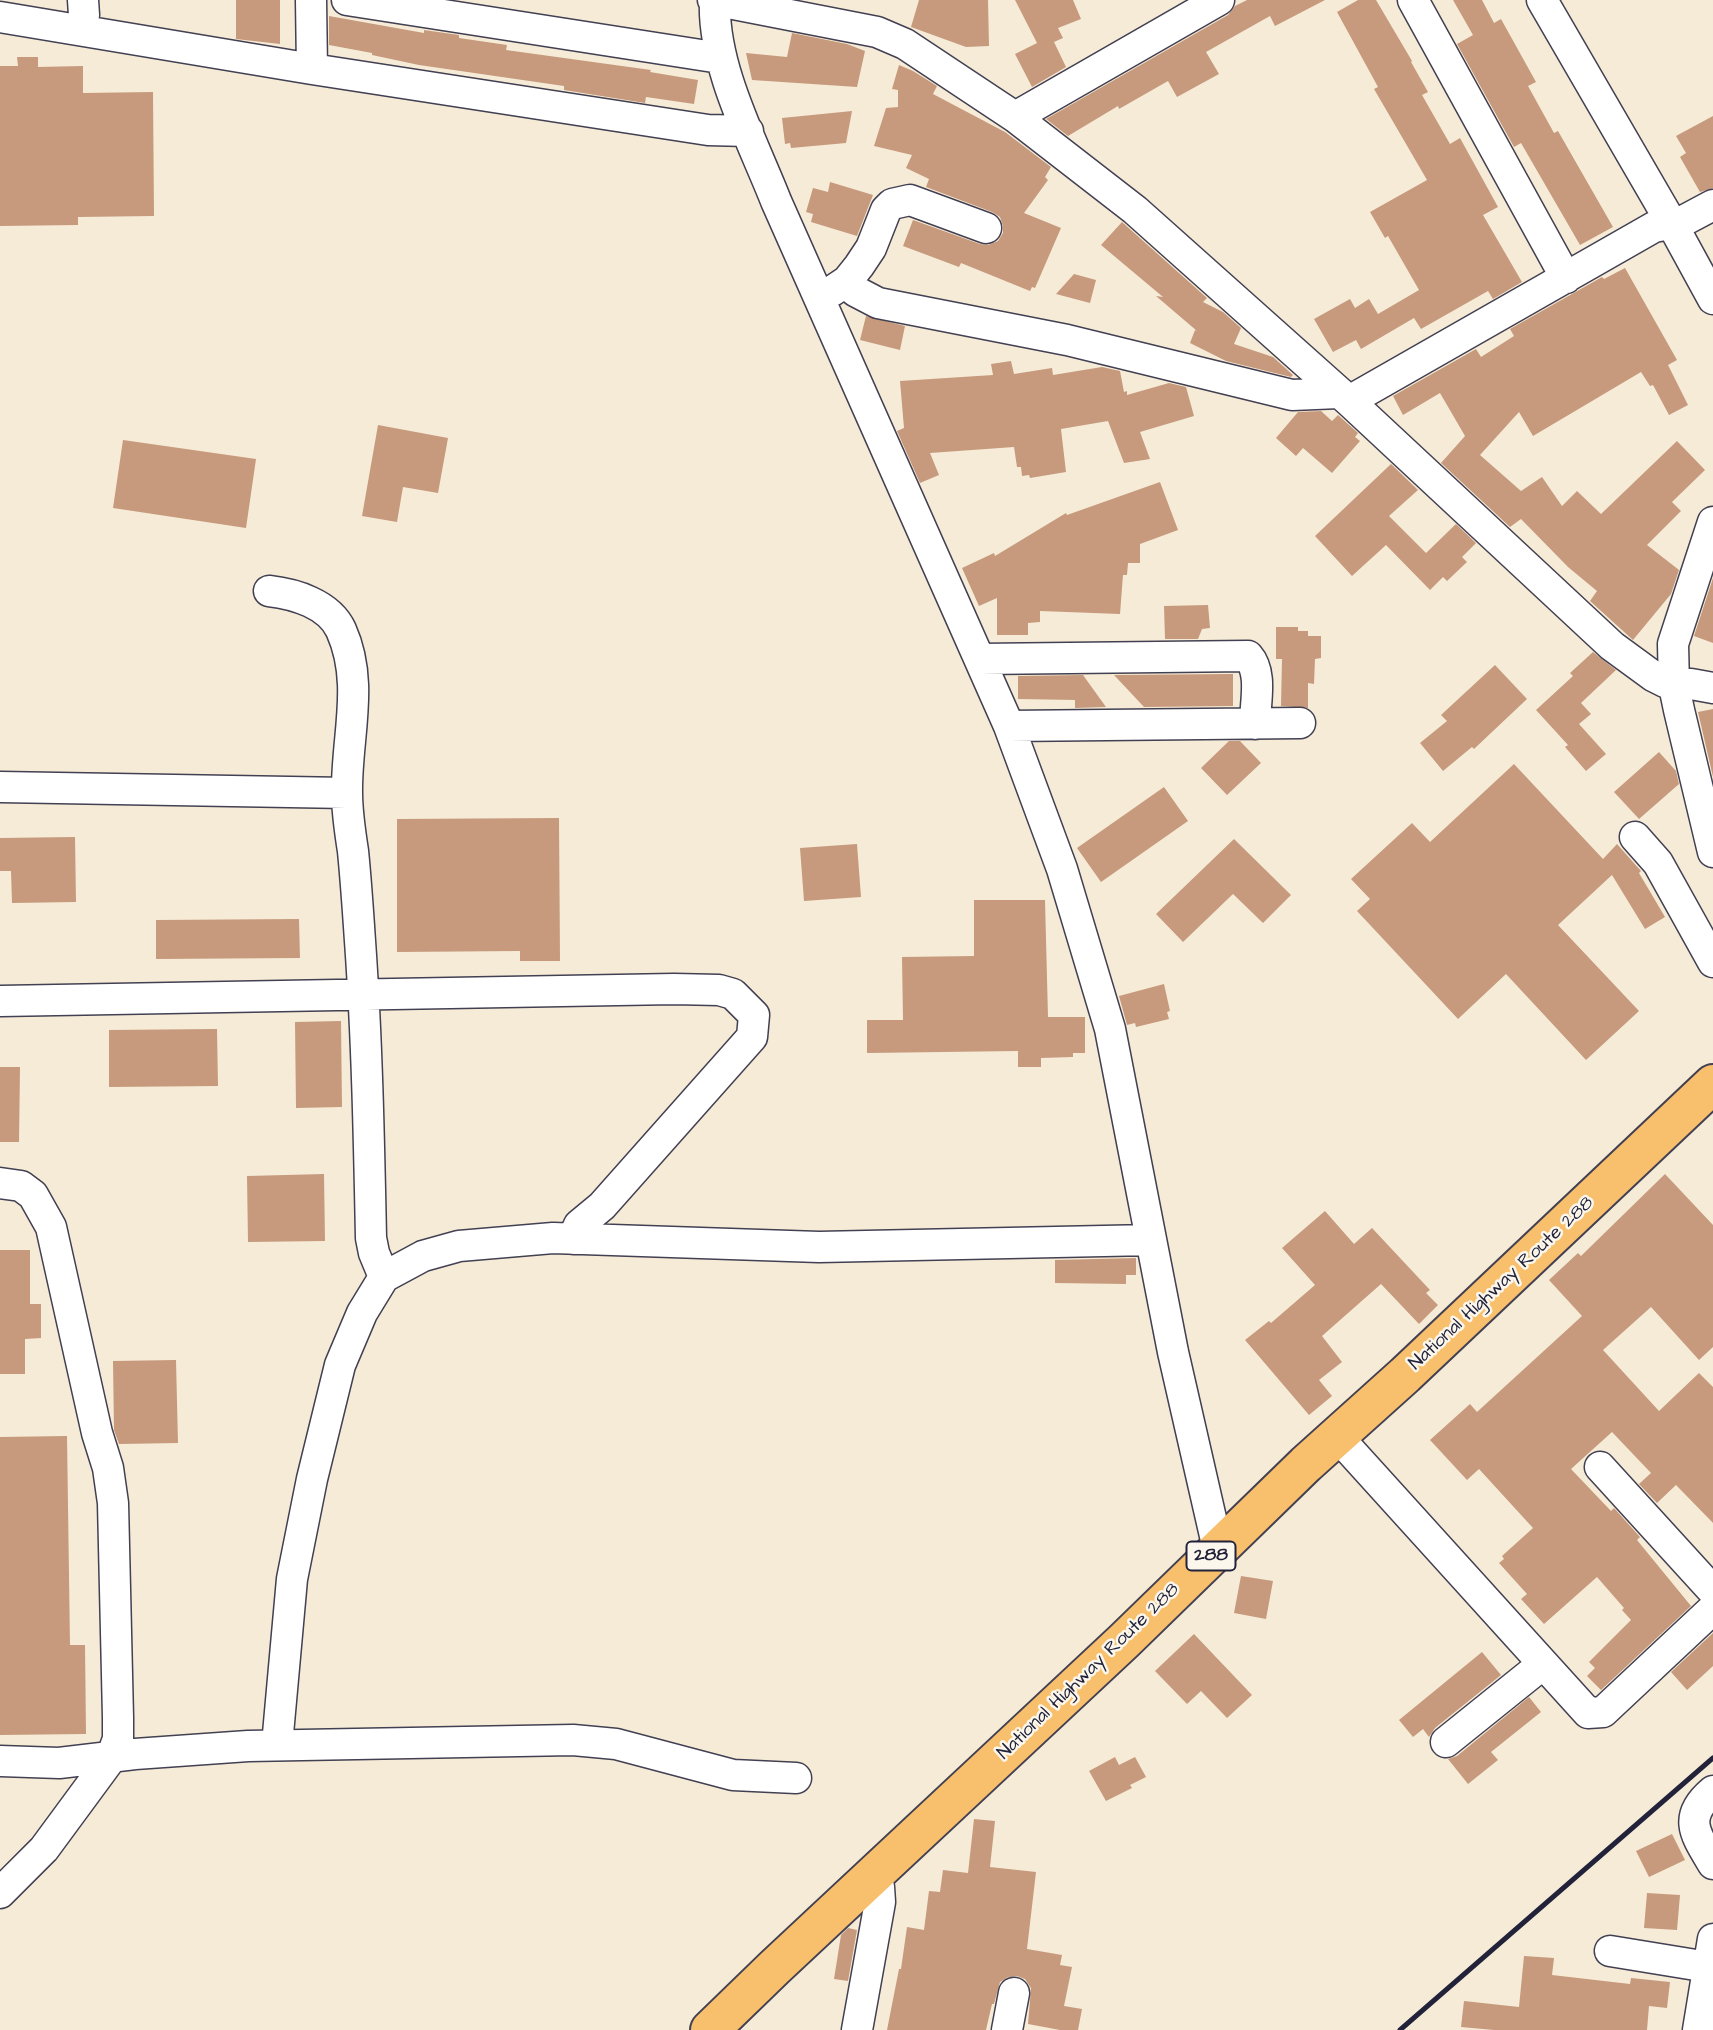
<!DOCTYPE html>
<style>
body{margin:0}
canvas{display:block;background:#f5ebd6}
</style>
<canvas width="1713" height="2030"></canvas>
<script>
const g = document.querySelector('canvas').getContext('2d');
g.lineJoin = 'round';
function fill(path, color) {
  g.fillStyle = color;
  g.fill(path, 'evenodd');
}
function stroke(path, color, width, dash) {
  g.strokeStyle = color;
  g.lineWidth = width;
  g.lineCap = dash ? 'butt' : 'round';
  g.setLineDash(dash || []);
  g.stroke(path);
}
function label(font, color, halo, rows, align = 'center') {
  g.font = font + ' "Architects Daughter",sans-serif';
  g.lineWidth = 5;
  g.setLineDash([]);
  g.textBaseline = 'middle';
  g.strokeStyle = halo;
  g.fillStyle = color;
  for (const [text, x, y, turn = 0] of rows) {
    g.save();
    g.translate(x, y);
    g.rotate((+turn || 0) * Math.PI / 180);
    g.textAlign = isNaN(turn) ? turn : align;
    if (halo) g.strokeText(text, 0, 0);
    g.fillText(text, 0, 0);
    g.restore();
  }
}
fill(new Path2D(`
 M236,0H280V44L236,39Z
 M919,0H988L989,46L966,47L911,27Z
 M1015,0H1073L1081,19L1058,28L1063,38L1054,42L1066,67L1032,87L1015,54L1037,43Z
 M1247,0H1325L1275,26L1270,16L1206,52L1219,74L1177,97L1168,81L1119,109L1118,106L1068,136L1046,119L1228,15L1235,6Z
 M1358,0H1376L1412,61L1411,62L1428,92L1422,95L1450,144L1460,138L1498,207L1483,215L1522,282L1493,299L1488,291L1421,329L1414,318L1361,349L1356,340L1333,352L1314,319L1350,299L1355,308L1369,299L1378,314L1419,290L1388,236L1385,238L1370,212L1427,180L1374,89L1378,87L1337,12Z
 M1453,0H1482L1494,23L1501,19L1536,82L1528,86L1554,133L1558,131L1613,227L1580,245L1521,143L1514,147L1457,44L1473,35Z
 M329,16L424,33V30L459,35V38L507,45L506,50L651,70L650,72L698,80L694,104L646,97L645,103L564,90V86L419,65L372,55V53L329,45Z
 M792,33L847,44L865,51L857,87L752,80L746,53L787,57Z
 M17,57H38V67L83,66V93L153,92L154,216L78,217V225L0,226V66H18Z
 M899,65L913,71L937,86L933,94L1005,132L1051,167L1045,177L1048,180L1024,213L1061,228L1035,288L1032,287L1030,291L961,263L959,267L903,246L913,220L980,244L988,245L998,241L1003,233V226L1000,217L992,212L926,187L929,179L906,168L912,155L874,146L886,108L898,107V90L892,89Z
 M852,111L846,143L791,148L790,143L785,144L782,118Z
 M1713,116V188L1700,192L1680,157L1686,153L1676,136Z
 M830,182L873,195L857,236L811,222L813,214L806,212L813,188L828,192Z
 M1122,222L1207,298L1203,302L1223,312L1241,328L1234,344L1273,357L1293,375L1291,377L1226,361L1190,343L1195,330L1197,331L1156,296L1163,297L1101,245Z
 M1625,268L1677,360L1668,365L1688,405L1669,415L1653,385L1650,386L1641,372L1533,436L1519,412L1480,455L1521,491L1542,477L1562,506L1577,491L1601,514L1677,441L1705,470L1672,502L1681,511L1647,545L1679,570L1671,594L1633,640L1590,601L1597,591L1568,567L1521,519L1510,527L1441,463L1465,436L1440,393L1403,415L1393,396L1476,349L1481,357L1514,336L1510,329L1602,277L1604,279Z
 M1074,274L1096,280L1090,303L1056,294Z
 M866,316L905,326L900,350L860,340Z
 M1011,361L1014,374L1052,368L1053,375L1102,367L1120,371L1124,392L1127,391V395L1169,383L1186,387L1194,416L1140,432L1150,459L1124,463L1108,421L1061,429L1066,472L1030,478L1029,475L1022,476L1021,467H1017L1014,447L930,453L939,475L920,483L897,431L904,428L900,381L993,375L991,364Z
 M1321,411L1332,421L1338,415L1358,433L1355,437L1360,441L1332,473L1303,448L1296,456L1276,438L1298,412Z
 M378,425L448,438L438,493L403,487L397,522L362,516Z
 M123,440L256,459L246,528L113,508Z
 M1391,464L1418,490L1389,516L1426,553L1456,524L1476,543L1462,557L1467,562L1447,581L1443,577L1430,590L1386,545L1352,576L1315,536Z
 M1160,482L1178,530L1140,544V563H1128L1127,575H1123L1120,614L1040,611V622L1028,623V635H997V598L979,606L962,568L994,553L995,556L1066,513L1067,515Z
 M1713,578V643L1694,636Z
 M1208,605L1210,628L1202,629L1198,639H1165L1164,606Z
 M1276,627H1298V631H1308V636H1321V658L1315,659L1314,684L1308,683V708L1281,706L1282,659H1276Z
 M1593,652L1616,670L1581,703L1591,714L1579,724L1606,754L1586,771L1565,747L1568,745L1536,710L1573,676L1570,673Z
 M1495,665L1527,699L1474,749L1472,747L1443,771L1420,743L1447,721L1441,715Z
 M1233,674V706L1144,707L1114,675Z
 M1083,675L1106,707L1075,708V700L1018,699V676Z
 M1713,709V777L1698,712Z
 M1229,741H1240L1261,763L1227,795L1201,768Z
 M1659,752L1676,771L1679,784L1639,819L1614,792Z
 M1514,764L1603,859L1617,844L1641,871L1639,873L1665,917L1645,929L1612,875L1558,925L1639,1011L1586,1060L1506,974L1458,1019L1357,911L1370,899L1351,879L1412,823L1430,842Z
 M1164,787L1188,821L1101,882L1077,848Z
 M559,818L560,961H520V951L397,952V819Z
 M75,837L76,902L12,903L11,871H0V838Z
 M1234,839L1291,895L1263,923L1233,894L1183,942L1156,914Z
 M857,844L861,897L804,901L800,848Z
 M974,900H1045L1048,1017H1085V1053H1073V1057L1041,1058V1067H1018V1051L867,1053V1020H903L902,957L974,956Z
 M299,919L300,958L156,959V920Z
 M1164,984L1170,1011L1167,1012L1169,1019L1136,1027L1135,1023L1127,1025L1119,996Z
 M341,1021L342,1107L296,1108L295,1022Z
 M217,1029L218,1086L109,1087V1030Z
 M0,1067H20L19,1142H0Z
 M324,1174L325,1241L248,1242L247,1176Z
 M1665,1174L1713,1225V1347L1699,1360L1651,1307L1603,1350L1659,1411L1699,1373L1713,1387V1523L1676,1485L1657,1503L1639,1484L1651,1473L1612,1432L1571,1469L1611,1511L1614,1508L1640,1537L1637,1540L1691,1606L1601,1690L1587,1676L1595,1668L1589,1662L1631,1620L1622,1610L1624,1608L1597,1577L1544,1624L1521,1599L1527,1594L1499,1563L1504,1559L1502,1556L1533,1528L1479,1469L1467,1480L1430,1440L1470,1404L1477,1412L1582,1316L1549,1280L1578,1253L1581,1256Z
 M1325,1211L1354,1244L1372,1228L1430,1290L1426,1293L1438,1305L1419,1324L1381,1284L1322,1336L1342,1362L1319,1380L1332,1396L1309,1415L1245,1340L1269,1321L1271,1323L1315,1285L1282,1248Z
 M0,1250H30V1304H41V1338L25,1339V1374H0Z
 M1136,1258V1275H1126V1284L1055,1283V1260Z
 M176,1360L178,1443L119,1444L114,1430L113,1361Z
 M67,1436L70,1645H85L86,1734L0,1735V1437Z
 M1241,1576L1273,1581L1266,1619L1234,1613Z
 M1713,1633V1666L1687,1690L1671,1672Z
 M1194,1634L1252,1695L1227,1718L1201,1691L1187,1704L1155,1671Z
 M1482,1652L1501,1675L1435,1728L1429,1737L1423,1729L1413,1737L1399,1720Z
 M1529,1697L1541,1712L1491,1752L1498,1760L1468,1784L1448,1759L1457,1756Z
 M1115,1757L1119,1765L1135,1757L1146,1777L1130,1785L1132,1788L1106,1801L1089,1771Z
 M974,1819L995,1821L990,1867L1036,1872L1027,1949L1062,1955L1060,1965L1072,1967L1064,2006L1082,2009L1078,2030H1060L1028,2024L1031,1988L1025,1979L1017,1976L1008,1977L1000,1982L994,2004H992L986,2030H887L899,1969H901L907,1927L924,1930L929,1891L940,1892L943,1870L968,1873Z
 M1672,1834L1685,1860L1649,1877L1636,1851Z
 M1647,1893L1680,1895L1677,1930L1644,1928Z
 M848,1928L857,1930L848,1981L834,1979L841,1935Z
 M1524,1956L1554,1958L1552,1975L1630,1984L1631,1978L1670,1982L1667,2008L1649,2006L1647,2030H1494L1461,2027L1464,2001L1519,2007Z`), '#c79a7e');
const minor = new Path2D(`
 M83,0L84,15
 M311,0L312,69
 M347,0L720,58
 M713,0L877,32L905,44L1015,117L1135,210L1349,401L1612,646L1653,676L1665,682L1674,686L1691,684L1713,688
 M715,0C712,66 752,140 776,201L1009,726L1062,869L1110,1029L1173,1352L1218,1549
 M1413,0L1566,278
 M1542,0L1672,224L1713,299
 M0,17L312,69L708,130L748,131
 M1015,117L1219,0
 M847,281L855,291L878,303L1067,340L1292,395L1339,393
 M832,291L847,281L859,266L871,248L886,210L892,204L910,200L986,228
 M1349,401L1654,227L1683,221L1713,205
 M1713,522L1673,644L1674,686L1679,710L1713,852
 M269,591C295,594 329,604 341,630C365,683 346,738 347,793C347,812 350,832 353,851C356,881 358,911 360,941C367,1039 369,1139 371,1238L374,1253L384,1277
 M980,659L1248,656C1263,673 1255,702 1255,724
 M1009,726L1300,723
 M0,787L347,793
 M1635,837L1658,863L1713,962
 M0,1001L674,989L719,990L733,994L754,1015L752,1037L602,1206L579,1225L573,1239
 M0,1183L21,1186L33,1195L51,1227L97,1433L108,1468L113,1503L118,1718V1739L111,1758L44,1849L0,1893
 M1337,1436L1588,1713L1603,1712L1713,1609
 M1600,1467L1713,1591
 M1446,1742L1543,1664
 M277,1745L292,1579L312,1479L340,1365L362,1313L384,1277L423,1256L459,1246L553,1238L819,1247L1151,1240
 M0,1761L59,1763L135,1754L248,1746L573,1740L616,1744L733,1775L796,1778
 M1713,1791C1682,1817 1695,1834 1713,1864
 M1610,1951L1708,1967
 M857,2030L880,1902L879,1887L874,1876
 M1007,2030L1014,1993
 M1698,2030L1713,1939`);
const highway = new Path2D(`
 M710,2030L775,1967L1124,1641L1306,1464L1405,1375L1713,1084`);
stroke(minor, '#424052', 33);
stroke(highway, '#424052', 42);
stroke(minor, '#fff', 30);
stroke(highway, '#f8bf6c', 38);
stroke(new Path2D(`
 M1400,2030L1713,1758`), '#22223b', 5);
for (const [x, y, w] of [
 [1211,1556,49]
]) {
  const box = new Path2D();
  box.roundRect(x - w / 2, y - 14.5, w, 29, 5);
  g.fillStyle = '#fbf7ec';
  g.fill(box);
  stroke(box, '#22223b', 2);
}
label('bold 18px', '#22223b', null, [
 ["288",1211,1556]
]);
label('19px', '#22223b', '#fbf7ec', [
 ["National Highway Route 288",1502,1284,-43],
 ["National Highway Route 288",1089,1672,-44]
]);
</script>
